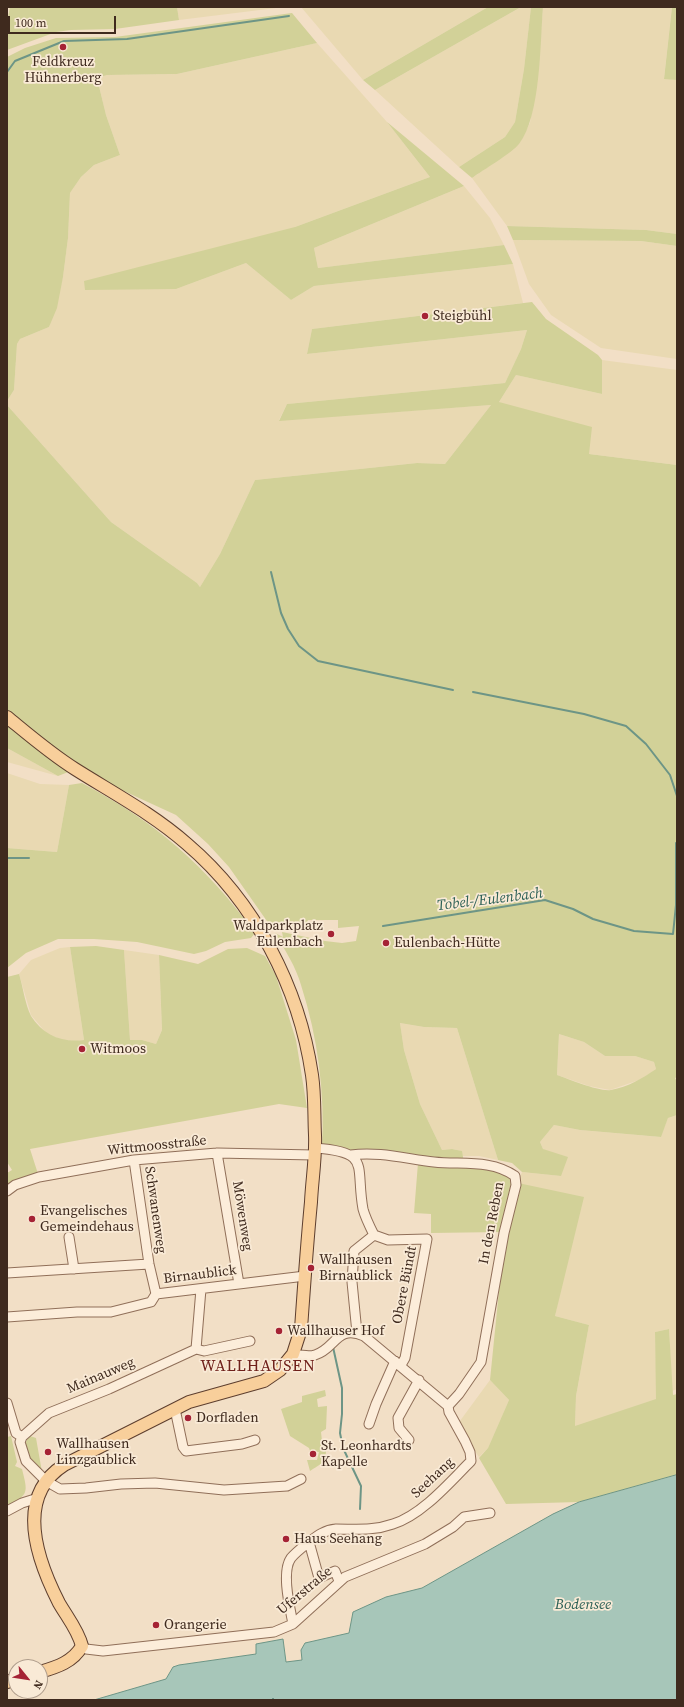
<!DOCTYPE html>
<meta charset="utf-8">
<style>
body{margin:0}
#map{position:relative;width:684px;height:1707px;overflow:hidden;background:#f2dfc6;font-family:"Source Serif 4",serif}
canvas{display:block}
.frame{position:absolute;inset:0;border:8px solid #3f2a1e;pointer-events:none}
.north{position:absolute;left:8px;top:1659px;width:40px;height:40px;box-sizing:border-box;background:#f9ead6;border:1px solid #af9d8c;border-radius:50%;rotate:120deg;font-size:11px;font-weight:700;line-height:16px;text-align:center;color:#3f2a1e}
.north::after{content:'';display:block;margin:auto;width:14px;height:18px;background:#a52335;clip-path:polygon(50% 0,100% 100%,50% 72%,0 100%)}
.scale{position:absolute;left:8px;top:16px;width:108px;height:18px;box-sizing:border-box;border:2px solid #3f2a1e;border-top:0;padding-left:5px;font-size:12px;line-height:14px;white-space:nowrap;color:#3f2a1e;-webkit-text-stroke:3px #f9ead6;paint-order:stroke}
</style>
<div id="map">
<canvas width="684" height="1707"></canvas>
<div class="frame"></div>
<div class="north">N</div>
<div class="scale">100 m</div>
</div>
<script>
const g = document.querySelector('canvas').getContext('2d');
g.lineJoin = 'round';
function fill(path, color) {
  g.fillStyle = color;
  g.fill(path, 'evenodd');
}
function stroke(path, color, width, dash) {
  g.strokeStyle = color;
  g.lineWidth = width;
  g.lineCap = dash ? 'butt' : 'round';
  g.setLineDash(dash || []);
  g.stroke(path);
}
function label(font, color, halo, rows, align = 'center') {
  g.font = font + ' "Source Serif 4",serif';
  g.lineWidth = 3.5;
  g.setLineDash([]);
  g.textBaseline = 'middle';
  g.strokeStyle = halo;
  g.fillStyle = color;
  for (const [text, x, y, turn = 0] of rows) {
    g.save();
    g.translate(x, y);
    g.rotate((+turn || 0) * Math.PI / 180);
    g.textAlign = isNaN(turn) ? turn : align;
    if (halo) g.strokeText(text, 0, 0);
    g.fillText(text, 0, 0);
    g.restore();
  }
}
fill(new Path2D(`
 M177,7H284L179,20Z
 M301,7H488L363,80Z
 M521,7H531L524,69L515,122L505,137L459,167L375,90Z
 M543,7H672L664,78L677,80V234L646,230L507,226L472,178L518,145L530,123L538,70Z
 M317,43L387,122L430,177L295,227L176,289L246,263L291,300L314,286L513,264L523,303L312,329L307,354L527,330L521,349L505,383L287,404L279,420L491,405L445,464L417,463L255,480L220,554L200,587L197,583L111,522L7,405V401L14,390L17,344L20,339L49,327L63,277L68,238L70,193L81,177L94,165L120,155L106,115L97,78L107,75L177,74Z
 M464,186L490,218L504,245L318,268L314,248Z
 M513,240L641,241L677,246V359L601,348L551,315L529,284Z
 M602,360L677,370V465L589,454L499,402L516,375L602,394Z
 M7,748L58,776L7,762Z
 M7,773L40,784L69,785L57,852L7,848Z
 M70,947L84,1040L77,1041L62,1040L47,1034L31,1015L19,974L31,960L60,948Z
 M124,950L159,955L162,1030L156,1044L142,1040H130Z
 M400,1023L424,1027L457,1028L498,1160L479,1156H462L461,1151L453,1149L442,1150L420,1104L404,1050Z
 M559,1034L584,1042L605,1056H635L654,1062L656,1069L642,1079L610,1090L589,1086L557,1075Z
 M677,1115V1389L672,1391L669,1329L655,1332L657,1399L575,1427L576,1396L589,1325L555,1316L562,1281L518,1183L522,1172L561,1176L543,1149L540,1142L554,1125L580,1130L660,1137L668,1118Z
 M490,1380L509,1400L488,1448L479,1457L457,1425Z`), '#e9d9b2');
fill(new Path2D(`
 M10,7H177L179,20L115,29L71,30L56,32L7,50V22Z
 M488,7H521L375,90L363,80Z
 M531,7H543C540,43 541,116 519,144C512,153 483,170 472,178L459,167L505,137L515,122L524,69Z
 M672,7H677V80L664,79Z
 M292,13L317,43L177,74L107,75L97,78L106,115L120,155L94,165L81,177L70,193L68,238L63,277L57,308L49,327L20,339L17,344L14,390L7,401V57L25,48L56,38L115,37Z
 M387,122L464,186L314,248L318,268L504,245L513,264L314,286L291,300L246,263L176,289L85,290L84,281L295,227L430,177Z
 M507,226L646,230L677,234V246L641,241L513,240Z
 M532,302L546,319L598,355L602,360V394L516,375L499,402L592,427L589,454L677,465V1077L675,1078L677,1082V1115L668,1118L661,1137L580,1130L554,1125L540,1142L543,1149L568,1157L561,1176L522,1172L512,1163L498,1160L457,1028L424,1027L400,1023L404,1050L420,1104L442,1150L452,1149L462,1151L464,1163L322,1148C325,1093 318,1038 301,985C296,967 285,950 275,933L283,937L282,932L325,941L342,943L356,941L359,926L338,928V920H308L305,927L269,924L229,867L208,844L176,815L76,769L58,776L7,748V405L111,522L197,583L200,587L220,554L255,480L417,463L445,464L491,405L279,421L287,404L505,383L521,349L527,330L307,354L312,329ZM559,1034L584,1042L605,1056H635L654,1062L656,1069C643,1078 628,1087 611,1090C599,1092 569,1079 557,1075Z
 M82,783C157,823 205,865 255,933L251,938L225,942L206,951L194,954L137,942L94,939H58L26,953L7,968V848L57,852L69,785Z
 M96,946L124,950L130,1040H142L156,1044L162,1030L159,955L198,964L228,949L247,948L265,956L276,976L296,1040L307,1108L279,1104L30,1149L39,1177L7,1189V1173L12,1170L7,1162V977L19,974C23,987 25,1004 31,1016C43,1035 62,1043 84,1040L70,947Z
 M418,1163C441,1164 501,1163 514,1182L501,1232L431,1233V1214L414,1213Z
 M518,1183L584,1197L555,1316L589,1325L576,1396L575,1426L656,1399L655,1332L669,1329L673,1395L677,1394V1475L579,1502L506,1504L479,1458L488,1448L509,1400L490,1380L502,1261Z
 M325,1390L326,1396L317,1399L318,1407L327,1406L326,1429L321,1432L322,1441L326,1442C326,1462 327,1460 310,1471L307,1460H317L319,1452L310,1451L309,1448L290,1436L281,1409L302,1402V1396Z
 M11,1436L17,1462L15,1466L22,1469C28,1493 29,1494 7,1507V1437Z
 M30,1436L36,1438L42,1472C38,1468 32,1465 29,1460C25,1453 23,1441 30,1436Z`), '#d2d198');
const water = new Path2D(`
 M677,1475V1700H94L166,1679L173,1667L179,1665L256,1654V1644L283,1639L286,1662L302,1660L301,1650L305,1643L349,1633L353,1612L386,1597L422,1588L553,1514L579,1502Z`);
fill(water, '#a7c6b9');
stroke(water, '#6d9586', 1);
stroke(new Path2D(`
 M7,72L15,61L64,41L127,39L289,16
 M271,572L281,613L288,629L299,646L318,661L453,690
 M473,692L584,714L626,726L646,744L670,775L677,796
 M7,858H29
 M383,926L545,900L573,909L593,919L634,931L673,934L676,905V843
 M333,1347L342,1388V1414L340,1433L343,1448L361,1486L360,1509`), '#6d9586', 2);
stroke(new Path2D(`
 M273,1698V1700`), '#2c6056', 1, [5, 4]);
const minor = new Path2D(`
 M315,1148C372,1152 355,1165 363,1209C365,1217 370,1227 374,1235L354,1251L352,1282L357,1333
 M217,1153L239,1284
 M351,1155C378,1151 407,1159 434,1162C461,1165 491,1159 515,1176L516,1185L504,1233L481,1362L459,1394L448,1406
 M134,1160L149,1264L156,1294
 M7,1191L15,1185L39,1177L134,1160L217,1153L314,1155
 M374,1235L388,1240L427,1239L405,1358L401,1365
 M69,1237L74,1269
 M7,1273L149,1264
 M7,1317L77,1312H111L151,1302L156,1294L305,1276
 M196,1349L204,1351L250,1341
 M7,1403L16,1433L22,1437
 M175,1409L183,1447L186,1451L242,1444L255,1440
 M369,1424L376,1404L395,1361
 M22,1437L20,1442L26,1461L46,1481L60,1489L86,1488L121,1484L155,1483L224,1490L287,1486L301,1479
 M22,1437L49,1413L109,1389L196,1349L201,1289
 M409,1440L399,1428L398,1418L419,1380
 M7,1511L22,1503L38,1498
 M309,1542L319,1578L335,1571L339,1581
 M293,1624C290,1608 281,1572 291,1558C296,1552 304,1546 309,1542C318,1535 325,1530 336,1529C357,1529 373,1531 393,1524C422,1515 450,1482 471,1461L470,1452L465,1441L449,1412L448,1406L364,1336C336,1324 336,1349 315,1355C309,1357 299,1355 293,1354
 M82,1646L86,1649L103,1651L274,1632L293,1624L345,1577L425,1544L453,1527L464,1517L490,1513`);
const major = new Path2D(`
 M7,717C29,735 51,754 75,769C113,793 153,814 187,844C255,902 299,987 312,1075C315,1095 314,1115 315,1135C316,1157 312,1180 311,1202C307,1244 304,1286 301,1329L293,1354L280,1370L264,1381L189,1402L64,1465C14,1497 37,1560 59,1603C67,1617 78,1630 82,1646C73,1662 57,1667 40,1672
 M7,1682L16,1679`);
stroke(minor, '#906f59', 11);
stroke(major, '#5d3e2e', 14);
stroke(minor, '#fcedda', 9);
stroke(major, '#f8cf9b', 12);
for (const [x, y, r, color] of [
 [63,47,4,"#a52335"],
 [425,316,4,"#a52335"],
 [331,934,4,"#a52335"],
 [386,943,4,"#a52335"],
 [82,1049,4,"#a52335"],
 [32,1219,4,"#a52335"],
 [311,1268,4,"#a52335"],
 [279,1331,4,"#a52335"],
 [188,1418,4,"#a52335"],
 [48,1452,4,"#a52335"],
 [313,1454,4,"#a52335"],
 [286,1539,4,"#a52335"],
 [156,1625,4,"#a52335"]
]) {
  const dot = new Path2D();
  dot.arc(x, y, r, 0, 2 * Math.PI);
  g.fillStyle = color;
  g.fill(dot);
  stroke(dot, '#f9ead6', 1.5);
}
label('14px', '#3f2a1e', '#f9ead6', [
 ["Feldkreuz",63,62,"center"],
 ["Hühnerberg",63,78,"center"],
 ["Steigbühl",433,316],
 ["Waldparkplatz",323,926,"right"],
 ["Eulenbach",323,942,"right"],
 ["Eulenbach-Hütte",394,943],
 ["Witmoos",90,1049],
 ["Evangelisches",40,1211],
 ["Gemeindehaus",40,1227],
 ["Wallhausen",319,1260],
 ["Birnaublick",319,1276],
 ["Wallhauser Hof",287,1331],
 ["Dorfladen",196,1418],
 ["Wallhausen",56,1444],
 ["Linzgaublick",56,1460],
 ["St. Leonhardts",321,1446],
 ["Kapelle",321,1462],
 ["Haus Seehang",294,1539],
 ["Orangerie",164,1625]
], 'left');
label('14px', '#3f2a1e', '#f9ead6', [
 ["Wittmoosstraße",157,1146,-6],
 ["Schwanenweg",155,1210,82],
 ["Möwenweg",242,1216,81],
 ["In den Reben",492,1223,-79],
 ["Birnaublick",200,1275,-7],
 ["Obere Bündt",405,1285,-79],
 ["Mainauweg",101,1376,-23],
 ["Seehang",433,1478,-43],
 ["Uferstraße",305,1591,-40]
]);
label('italic 15px', '#2c6056', '#f9ead6', [
 ["Tobel-/Eulenbach",490,900,-7],
 ["Bodensee",583,1605]
]);
g.letterSpacing = '1px';
label('16px', '#6f201a', '#f9ead6', [
 ["WALLHAUSEN",258,1367]
]);
g.letterSpacing = '0px';
</script>
